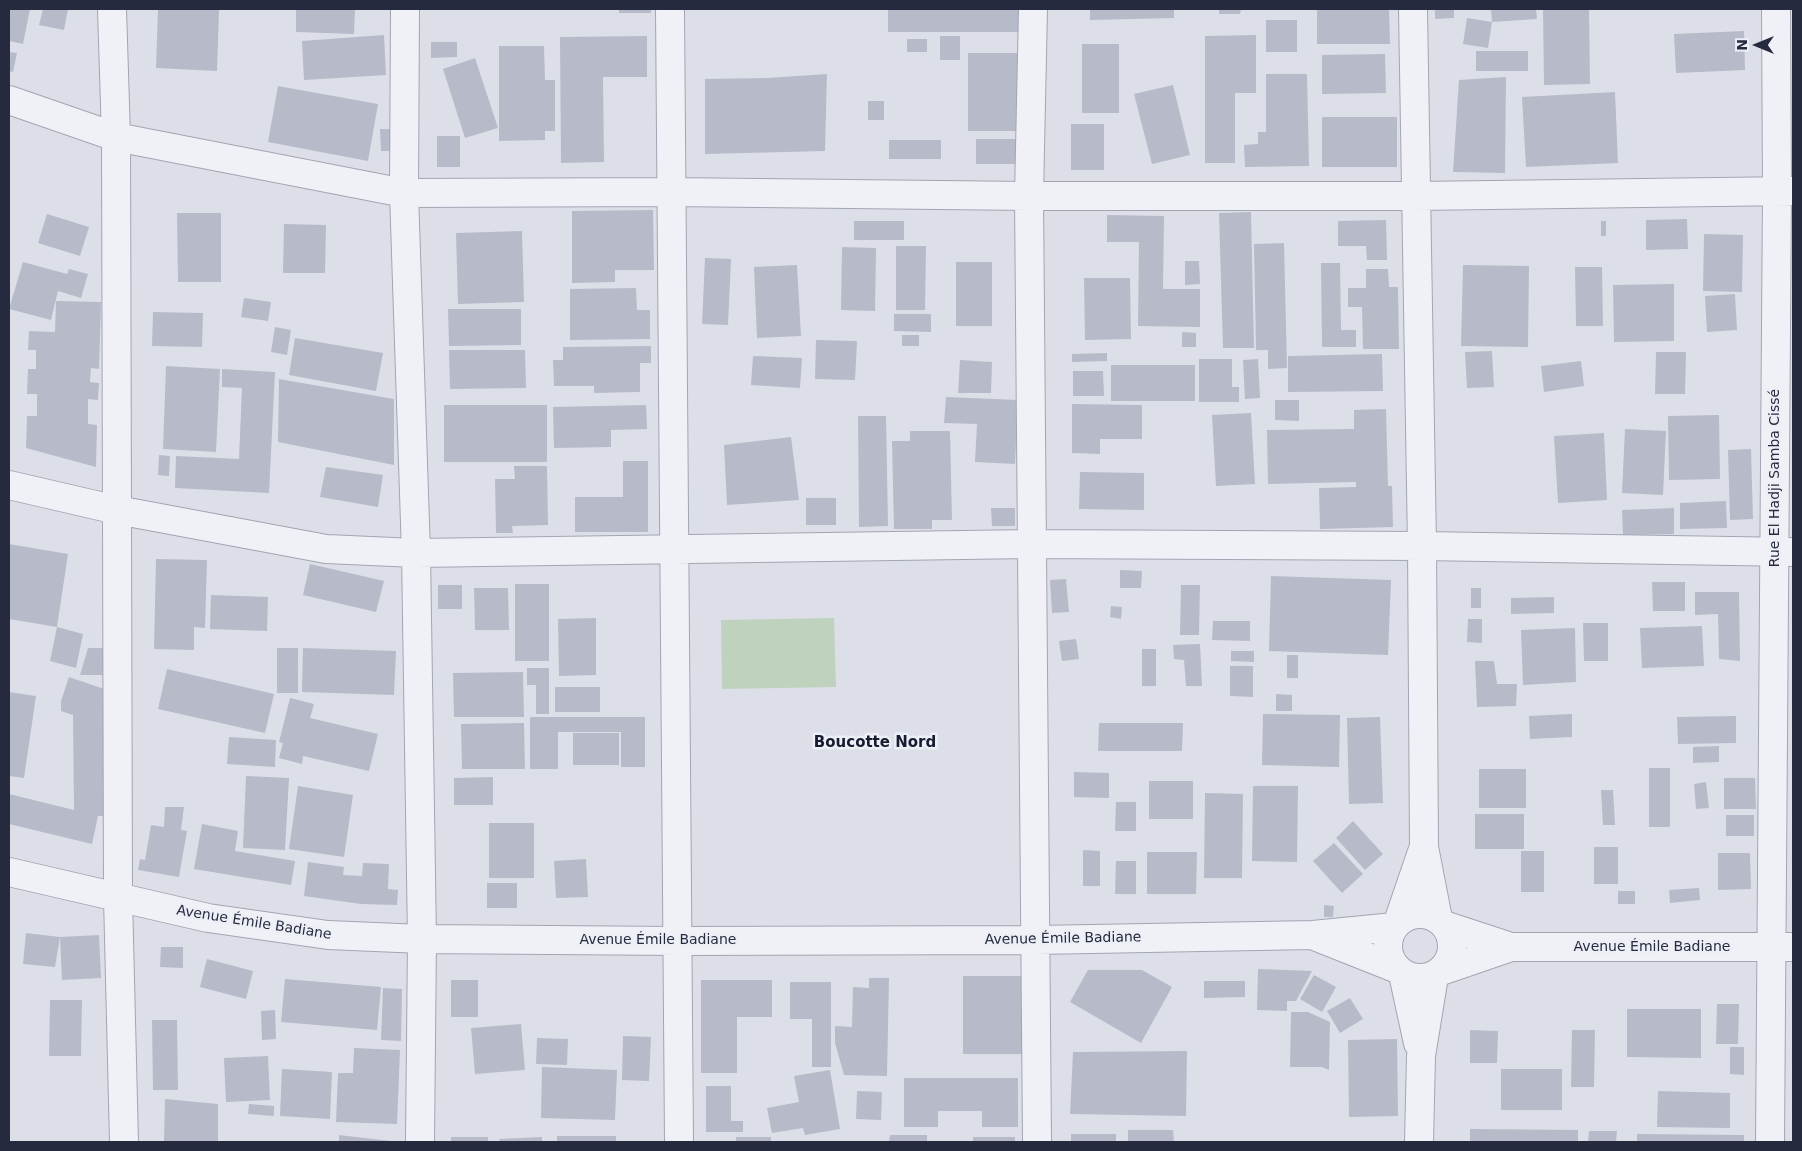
<!DOCTYPE html>
<meta charset="utf-8">
<style>
body{margin:0}
#map{position:relative;width:1802px;height:1151px;overflow:hidden;background:#dddfe8;font-family:"DejaVu Sans",sans-serif}
canvas{display:block}
.frame{position:absolute;inset:0;border:10px solid #262a3f;pointer-events:none}
.north{position:absolute;left:1732px;top:20px;width:50px;height:50px;-webkit-text-stroke:4px #edeff6;paint-order:stroke;rotate:270deg;font-size:14px;font-weight:700;line-height:20px;text-align:center;color:#262a3f}
.north::after{content:'';display:block;margin:auto;width:18px;height:22px;background:#262a3f;clip-path:polygon(50% 0,100% 100%,50% 72%,0 100%)}
</style>
<div id="map">
<canvas width="1802" height="1151"></canvas>
<div class="frame"></div>
<div class="north">N</div>
</div>
<script>
const g = document.querySelector('canvas').getContext('2d');
g.lineJoin = 'round';
function fill(path, color) {
  g.fillStyle = color;
  g.fill(path, 'evenodd');
}
function stroke(path, color, width, dash) {
  g.strokeStyle = color;
  g.lineWidth = width;
  g.lineCap = dash ? 'butt' : 'round';
  g.setLineDash(dash || []);
  g.stroke(path);
}
function label(font, color, halo, rows, align = 'center') {
  g.font = font + ' "DejaVu Sans",sans-serif';
  g.lineWidth = 5;
  g.setLineDash([]);
  g.textBaseline = 'middle';
  g.strokeStyle = halo;
  g.fillStyle = color;
  for (const [text, x, y, turn = 0] of rows) {
    g.save();
    g.translate(x, y);
    g.rotate((+turn || 0) * Math.PI / 180);
    g.textAlign = isNaN(turn) ? turn : align;
    if (halo) g.strokeText(text, 0, 0);
    g.fillText(text, 0, 0);
    g.restore();
  }
}
fill(new Path2D(`
 M834,618L836,687L722,689L721,620Z`), '#bfd2be');
fill(new Path2D(`
 M9,9H30L23,44L9,41Z
 M43,9H68L64,30L39,25Z
 M158,9L219,10L217,71L156,68Z
 M296,9H355L354,34L296,32Z
 M619,9H651V13H619Z
 M888,9H1020V32H888Z
 M1090,9H1174V18L1090,20Z
 M1219,9H1241L1240,14H1219Z
 M1317,9H1389L1390,44H1317Z
 M1435,9H1454V18L1435,19Z
 M1491,9H1536L1537,19L1492,22Z
 M1543,9H1589L1590,84L1544,85Z
 M1467,18L1492,22L1488,48L1463,44Z
 M1266,20H1297V52H1266Z
 M1744,31L1745,70L1676,73L1674,34Z
 M384,35L386,75L304,80L302,41Z
 M1256,35V93H1235V163H1205V36Z
 M647,36V77H603L604,162L561,163L560,37Z
 M940,36H960V60H940Z
 M907,39H927V52H907Z
 M431,42H457V57L431,58Z
 M1082,44H1119V113H1082Z
 M499,46H544L545,80H555V131H545V140L499,141Z
 M1476,51H1528V71H1476Z
 M9,52L17,53L13,72L9,71Z
 M968,53H1017V131H968Z
 M1385,54L1386,93L1322,94V55Z
 M475,58L498,128L465,138L443,69Z
 M827,74L825,151L705,154V79L767,78Z
 M1266,74H1307L1309,166L1245,167L1244,145L1258,144V132H1266Z
 M1506,77L1505,173L1453,172L1459,80Z
 M1173,85L1190,155L1152,164L1134,94Z
 M278,86L378,104L368,161L268,142Z
 M1615,92L1618,163L1526,167L1522,97Z
 M868,101H884V120H868Z
 M1322,117H1397V167H1322Z
 M1071,124H1104V170H1071Z
 M380,129H395V151H381Z
 M437,136H460V167H437Z
 M976,139H1017V164H976Z
 M889,140H941V159H889Z
 M653,210L654,270H615V282L572,283V211Z
 M1251,212L1254,348H1223L1219,213Z
 M177,213H221V282H178Z
 M47,214L89,227L80,256L38,243Z
 M1107,215L1164,216L1163,289H1200V327L1138,326L1139,242H1107Z
 M1687,219L1688,249L1646,250V220Z
 M1386,220L1387,260H1367L1366,246H1338V221Z
 M854,221H904V240H854Z
 M1601,221H1606V236H1601Z
 M284,224L326,225L325,273H283Z
 M522,231L524,302L458,304L456,233Z
 M1704,234L1743,235L1742,292L1703,291Z
 M1284,243L1287,368L1268,369V350H1256L1254,244Z
 M896,246H926L925,310H896Z
 M842,247L876,248L875,311L841,310Z
 M705,258L731,259L728,325L702,324Z
 M1185,261H1199L1200,284L1185,285Z
 M23,262L67,274L69,269L88,274L81,298L58,291L51,320L9,309Z
 M956,262H992V326H956Z
 M1321,263H1340L1341,330H1356V347H1322Z
 M797,265L801,336L757,338L754,267Z
 M1463,265L1529,266L1528,347L1461,346Z
 M1575,267H1602L1603,326H1576Z
 M1366,269H1388L1389,287H1398L1399,349H1363L1362,307H1348V288H1366Z
 M1084,278H1130L1131,339L1085,340Z
 M1674,284V341L1614,342L1613,285Z
 M636,288L637,310H650V339L570,340V289Z
 M1735,294L1737,330L1707,332L1705,296Z
 M244,298L271,302L268,321L241,317Z
 M56,301L101,302L99,369L91,368L90,382L99,383L98,400L88,399V424L97,425L96,467L26,448L27,416H37V394H27L28,369H36V350H28L29,331L55,332Z
 M448,309H521V345L449,346Z
 M153,312L203,313L202,347L152,346Z
 M894,314H931V332L894,331Z
 M275,327L291,330L287,355L271,352Z
 M1182,332L1196,333V347H1182Z
 M902,335H919V346H902Z
 M295,338L383,353L376,391L289,375Z
 M816,340L857,341L855,380L815,379Z
 M651,346V363H640V392L594,393V386H554L553,360H563V347Z
 M449,350H525L526,388L450,389Z
 M1492,351L1494,387L1467,388L1465,352Z
 M1656,352H1686L1685,394H1655Z
 M1107,353V361L1072,362V354Z
 M1382,354L1383,391L1288,392V356Z
 M753,356L802,358L800,388L751,385Z
 M1199,359H1232V387H1239V402H1199Z
 M1258,359L1260,398L1245,399L1243,360Z
 M960,360L992,362L991,393H958Z
 M1581,361L1584,386L1544,392L1541,366Z
 M1111,365H1195V401H1111Z
 M166,366L220,369L216,452L163,449Z
 M222,369L275,372L269,493L175,488L176,456L239,459L242,388L222,387Z
 M1073,371H1103L1104,396H1073Z
 M279,379L394,399V465L278,442Z
 M946,397L1018,400L1015,464L975,462L977,424L944,423Z
 M1275,400H1299V421L1275,420Z
 M1072,404L1142,405V439H1100V454L1072,453Z
 M444,405H547V462H444Z
 M646,405L647,429L611,430V447L554,448L553,407Z
 M1386,409L1388,486H1392L1393,527L1320,529L1319,488L1356,487V482L1268,484L1267,430L1354,429V410Z
 M1251,413L1255,484L1216,486L1212,415Z
 M1719,415L1720,479L1669,480L1668,416Z
 M858,416H886L888,526L859,527Z
 M1625,429L1666,431L1663,495L1622,493Z
 M910,431H950L952,520H932V529H894L892,441H910Z
 M1604,433L1607,500L1558,503L1554,436Z
 M791,437L799,500L727,505L724,445Z
 M1751,449L1753,519L1730,520L1728,450Z
 M159,455L170,456L169,476L158,475Z
 M623,461H648V532H575V497H623Z
 M514,466H547L548,525L512,526L513,533H496L495,479H515Z
 M326,467L383,475L378,507L320,497Z
 M1080,472L1144,473V510L1079,509Z
 M806,498H836V525H806Z
 M1726,501L1727,528L1680,529V503Z
 M991,508H1015V526H992Z
 M1674,508V534L1623,535L1622,510Z
 M9,544L68,554L57,627L9,619Z
 M156,559L207,560L205,628L194,627V650L154,649Z
 M310,564L384,581L376,612L303,595Z
 M1120,570L1142,571L1141,588H1120Z
 M1271,576L1391,580L1388,655L1269,651Z
 M1066,579L1069,612L1052,613L1050,580Z
 M1652,582H1685V611H1653Z
 M515,584H549V661H515Z
 M438,585H462V609H438Z
 M1181,585H1200L1199,635H1180Z
 M474,588H508L509,630H475Z
 M1471,588H1481V608H1471Z
 M1695,592H1739L1740,661L1719,659L1718,614L1695,615Z
 M211,595L268,597L267,631L210,629Z
 M1554,597V613L1511,614V598Z
 M1111,606L1122,607L1121,619L1110,617Z
 M596,618V675L559,676L558,619Z
 M1468,619H1482V643L1467,642Z
 M1213,621H1250V641L1212,640Z
 M1583,623H1608V661H1584Z
 M1702,626L1704,666L1642,668L1640,628Z
 M57,627L83,634L76,668L50,661Z
 M1575,628L1576,682L1523,685L1521,630Z
 M1076,639L1079,659L1062,661L1059,641Z
 M1200,644L1202,686H1186L1184,660L1174,659L1173,645Z
 M88,648H108V675H80Z
 M277,648H298V693H277Z
 M303,648L396,651L394,695L302,692Z
 M1142,649H1156V686H1142Z
 M1231,651H1254V662L1231,661Z
 M1287,655H1298V678H1287Z
 M1475,661H1494L1497,684H1517L1516,706L1477,707Z
 M1230,666H1253V697L1230,696Z
 M527,668H549V714H536V685H527Z
 M167,669L274,694L265,733L158,709Z
 M523,672L524,717H454L453,673Z
 M69,677L107,690V816H98L92,844L9,824V794L74,810L73,715L61,711V701Z
 M555,687H600V712H555Z
 M9,692L36,696L24,778L9,776Z
 M1276,694L1292,695V711H1276Z
 M290,698L314,704L310,718L378,734L369,771L303,756L302,764L279,758L283,743L279,742Z
 M1263,714L1340,715L1339,767L1262,765Z
 M1572,714V737L1530,739L1529,716Z
 M1736,716V743L1678,744L1677,717Z
 M530,717H645V767H621V732H558V769H530Z
 M1380,717L1383,803L1349,804L1347,718Z
 M524,723L525,769H462L461,724Z
 M1099,723H1183L1182,751H1098Z
 M573,733H619V765H573Z
 M229,737L276,740L275,767L227,764Z
 M1719,746V762L1693,763V747Z
 M1649,768H1670V827H1649Z
 M1479,769H1526V808H1479Z
 M1074,772L1109,773V798L1074,797Z
 M246,776L289,778L285,850L243,848Z
 M493,777V805H454V778Z
 M1724,778H1755L1756,809H1724Z
 M1149,781H1193V819H1149Z
 M1706,782L1709,808L1696,809L1694,784Z
 M298,786L353,795L344,857L289,849Z
 M1253,786H1298L1297,862L1252,861Z
 M1601,790H1613L1615,825H1603Z
 M1205,793L1243,794L1242,878H1204Z
 M1116,802H1136V831H1115Z
 M165,807H184L181,830L187,831L179,877L138,870L140,859L145,860L151,825L164,827Z
 M1475,814H1524V849H1475Z
 M1726,815H1754V836H1726Z
 M1353,821L1383,854L1365,870L1336,838Z
 M489,823H534V878H489Z
 M202,824L238,831L235,851L295,861L291,885L194,869Z
 M1334,843L1363,874L1342,893L1313,861Z
 M1594,847H1618V884H1594Z
 M1083,850L1100,851V886H1083Z
 M1521,851H1544V892H1521Z
 M1147,852H1197L1196,894H1147Z
 M1718,853H1750L1751,889L1718,890Z
 M586,859L588,897L556,898L554,861Z
 M1116,861H1136V894H1115Z
 M308,862L344,867L343,875L362,876L363,863L389,864L388,889L398,890L397,905L361,904L304,896Z
 M487,883H517V908H487Z
 M1699,888L1700,900L1670,903L1669,890Z
 M1618,891H1635V904H1618Z
 M1324,905L1334,906L1333,917H1324Z
 M26,933L60,937L55,967L23,964Z
 M99,935L101,978L62,980L60,937Z
 M161,947H183V968L160,967Z
 M207,959L253,971L246,999L200,987Z
 M1258,969L1312,971L1296,1001H1287V1011L1257,1010Z
 M1088,970H1142L1172,987L1141,1043L1070,1002Z
 M1314,975L1336,987L1322,1012L1300,999Z
 M963,976H1022V1054H963Z
 M869,978H889L887,1076L844,1075L835,1043V1026L852,1027L853,987L869,988Z
 M285,979L381,987L377,1030L281,1022Z
 M451,980H478V1017H451Z
 M701,980H772V1017H737V1073H701Z
 M1204,981H1245V997L1204,998Z
 M790,982H831V1067H812V1019H790Z
 M383,988L402,989L401,1041L381,1040Z
 M1350,998L1363,1019L1340,1033L1327,1011Z
 M50,1000H82L81,1056H49Z
 M1717,1004H1739L1738,1044H1716Z
 M1627,1009H1701V1058L1627,1057Z
 M275,1010L276,1039L262,1040L261,1011Z
 M1291,1012H1308L1330,1022L1329,1070L1322,1067H1290Z
 M152,1020H177L178,1090H153Z
 M521,1024L525,1070L475,1074L471,1028Z
 M1470,1030L1498,1031L1497,1063H1470Z
 M1572,1030H1595L1594,1087H1571Z
 M623,1036L651,1037L649,1081L622,1080Z
 M537,1038L568,1039L567,1065L536,1064Z
 M1397,1039L1398,1116L1349,1117L1348,1040Z
 M1730,1047H1744V1075L1730,1074Z
 M354,1048L400,1050L397,1124L336,1122L338,1073H353Z
 M1187,1051L1186,1116L1070,1114L1073,1052Z
 M268,1056L270,1100L226,1102L224,1058Z
 M542,1067L617,1070L615,1120L541,1118Z
 M282,1069L332,1072L330,1119L280,1116Z
 M1501,1069H1562V1110H1501Z
 M830,1070L840,1129L805,1135L803,1128L772,1133L767,1108L799,1102L794,1076Z
 M904,1078H1018V1127H982V1111H938V1127H904Z
 M706,1086H731V1121H743V1132H706Z
 M857,1091L882,1092L881,1120L856,1119Z
 M1658,1091L1730,1093V1128L1657,1127Z
 M165,1099L218,1104V1142H164Z
 M249,1104L274,1106V1116L248,1114Z
 M1470,1129L1578,1130V1142H1470Z
 M1128,1130H1173L1174,1142H1128Z
 M1589,1131H1617L1616,1142H1588Z
 M1071,1134H1116V1142H1071Z
 M1637,1134L1744,1135V1142H1637Z
 M339,1135L391,1141V1142H339Z
 M890,1135H927V1142H889Z
 M557,1136H616V1142H557Z
 M451,1137H488V1142H451Z
 M542,1137V1142H500L499,1139Z
 M736,1137H771V1142H736Z
 M973,1137H1015V1142H973Z`), '#b7bac8');
const minor = new Path2D(`
 M112,9L116,137L118,898L124,1142
 M405,9L404,193L416,553L422,939L420,1142
 M670,9C670,387 679,764 679,1142
 M1033,9L1029,196L1037,1142
 M1413,9L1422,546L1424,847L1438,919
 M9,100L116,137L404,193L670,192L1029,196H1416L1793,191
 M9,485L117,510L326,549L416,553L1031,544L1422,546L1793,552
 M9,872L208,918L328,935L422,939L679,941L1036,940L1313,935L1394,927
 M1388 946a32 32 0 1 1 64 0a32 32 0 1 1-64 0Z
 M1398,922L1423,849
 M1444,925L1511,947H1793
 M1317,937L1395,968
 M1441,971L1511,947
 M1403,974L1418,1043
 M1419,1142L1421,1056L1434,976
 M1770,1142L1777,191L1776,9`);
stroke(minor, '#a2a5b2', 30);
stroke(minor, '#f0f1f6', 28);
label('14px', '#262a3f', '#edeff6', [
 ["Rue El Hadji Samba Cissé",1775,478,-90],
 ["Avenue Émile Badiane",254,923,9],
 ["Avenue Émile Badiane",1063,939,-1],
 ["Avenue Émile Badiane",658,940],
 ["Avenue Émile Badiane",1652,947]
]);
label('bold 15px', '#181c30', '#edeff6', [
 ["Boucotte Nord",875,743]
]);
</script>
